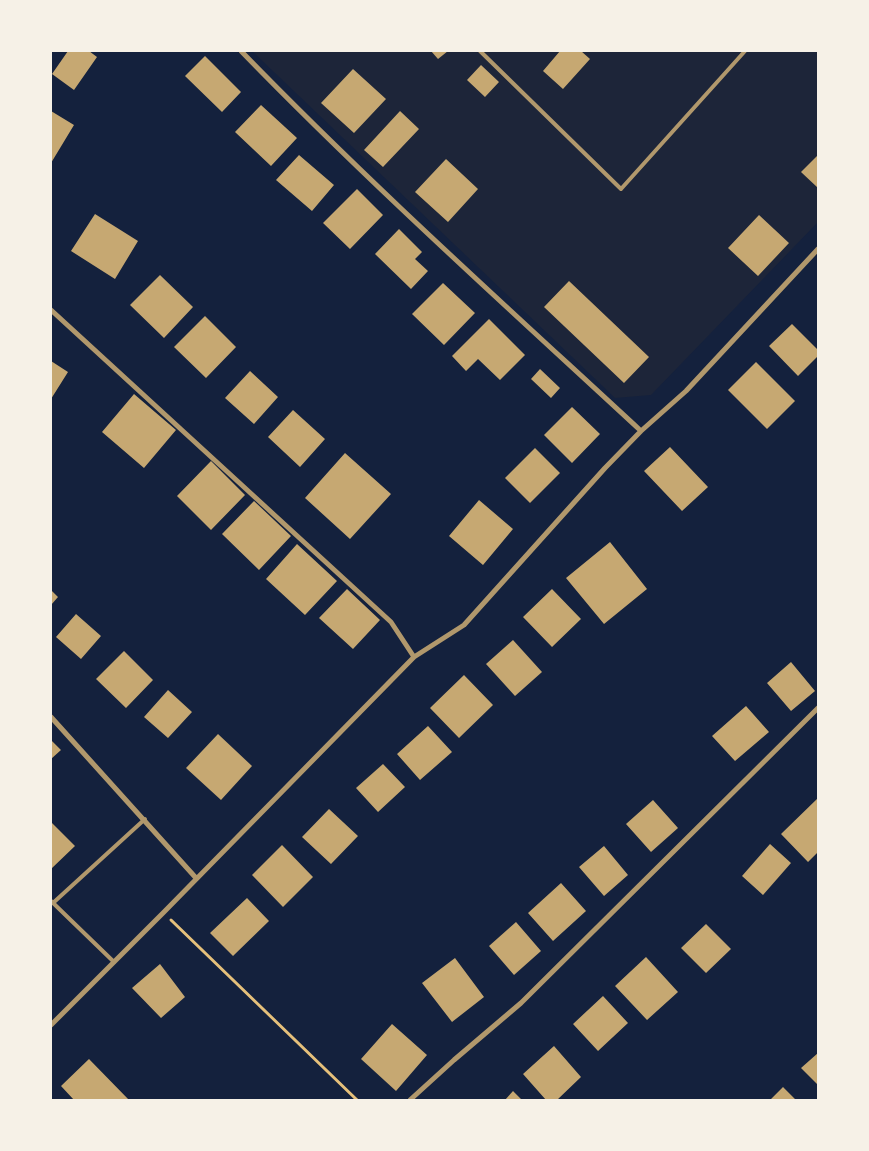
<!DOCTYPE html>
<style>
body{margin:0}
#map{position:relative;width:869px;height:1151px;overflow:hidden;background:#14213d;font-family:Commissioner,sans-serif}
canvas{display:block}
.frame{position:absolute;inset:0;border:52px solid #f6f1e7;pointer-events:none}
</style>
<div id="map">
<canvas width="869" height="1151"></canvas>
<div class="frame"></div>
</div>
<script>
const g = document.querySelector('canvas').getContext('2d');
g.lineJoin = 'round';
function fill(path, color) {
  g.fillStyle = color;
  g.fill(path, 'evenodd');
}
function stroke(path, color, width, dash) {
  g.strokeStyle = color;
  g.lineWidth = width;
  g.lineCap = dash ? 'butt' : 'round';
  g.setLineDash(dash || []);
  g.stroke(path);
}
fill(new Path2D(`
 M252,51H818V222L651,395L615,398Z`), '#1d2539');
fill(new Path2D(`
 M68,51H89L97,57L74,90L52,74Z
 M431,51H448L438,59Z
 M560,51H581L590,59L563,89L543,71Z
 M205,56L241,92L222,112L185,76Z
 M481,65L499,82L485,97L467,80Z
 M353,69L386,99L354,133L321,103Z
 M261,105L297,138L271,166L235,132Z
 M51,111L74,125L51,163Z
 M400,111L419,129L383,167L364,150Z
 M299,155L334,185L312,211L276,180Z
 M818,155V188L801,172Z
 M446,159L478,189L448,222L415,192Z
 M357,189L383,215L350,249L323,223Z
 M95,214L138,241L115,279L71,251Z
 M759,215L789,243L758,276L728,248Z
 M399,229L422,252L415,259L428,271L411,289L375,254Z
 M160,275L193,307L164,338L130,305Z
 M569,281L649,357L624,383L544,307Z
 M443,283L475,313L444,345L412,314Z
 M205,316L236,347L206,378L174,347Z
 M489,319L525,355L500,380L478,359L466,371L452,356Z
 M792,324L818,350V356L798,376L769,346Z
 M51,361L68,372L51,399Z
 M756,362L795,401L767,429L728,390Z
 M540,369L560,388L551,398L531,379Z
 M250,371L278,397L254,424L225,398Z
 M134,394L176,430L144,468L102,432Z
 M572,407L600,434L572,463L544,435Z
 M293,410L325,439L300,467L268,437Z
 M670,447L708,487L682,511L644,471Z
 M535,448L560,473L530,503L505,478Z
 M345,453L391,494L350,539L305,498Z
 M211,461L245,495L211,530L177,496Z
 M479,500L513,529L483,565L449,536Z
 M254,501L291,536L259,570L222,534Z
 M610,542L647,589L604,624L566,578Z
 M297,544L337,581L305,615L266,579Z
 M347,589L380,620L353,649L319,618Z
 M552,589L581,619L552,647L523,617Z
 M51,590L58,597L51,605Z
 M76,614L101,636L81,659L56,637Z
 M513,640L542,672L515,696L486,664Z
 M124,651L153,680L126,708L96,679Z
 M791,662L815,691L791,711L767,683Z
 M464,675L493,705L459,738L430,708Z
 M168,690L192,712L168,738L144,717Z
 M746,706L769,732L735,761L712,736Z
 M428,726L452,752L420,780L397,754Z
 M218,734L252,766L221,800L186,768Z
 M51,740L61,750L51,759Z
 M383,764L405,787L378,812L356,788Z
 M818,798V852L808,862L781,834Z
 M653,800L678,828L651,852L626,824Z
 M329,809L358,836L331,864L302,837Z
 M51,822L75,846L51,869Z
 M770,844L791,863L763,895L742,876Z
 M282,845L313,877L283,907L252,875Z
 M604,846L628,875L604,896L579,867Z
 M561,883L586,911L553,941L528,913Z
 M247,898L269,921L233,956L210,933Z
 M516,922L541,951L514,975L489,946Z
 M706,924L731,949L706,973L681,948Z
 M646,957L678,992L647,1020L615,986Z
 M455,958L484,997L452,1022L422,983Z
 M160,964L185,997L161,1018L132,988Z
 M603,996L628,1023L598,1051L573,1024Z
 M392,1024L427,1055L396,1091L361,1059Z
 M554,1046L581,1077L557,1100H546L523,1074Z
 M818,1053V1085L801,1068Z
 M89,1059L129,1100H74L61,1086Z
 M783,1087L796,1100H770Z
 M513,1091L522,1100H505Z`), '#c6a872');
stroke(new Path2D(`
 M171,920L357,1100`), '#e5c07b', 3);
stroke(new Path2D(`
 M480,51L621,189L745,51
 M51,901L114,962
 M53,903L145,819`), '#b1986c', 4);
stroke(new Path2D(`
 M241,51C369,183 506,306 641,431
 M51,310L391,622L414,657
 M51,717L196,878
 M51,1025L164,912L414,657L464,625L605,468L641,431L686,391L818,249
 M410,1100L454,1060L521,1003L818,708`), '#b1986c', 5);
</script>
